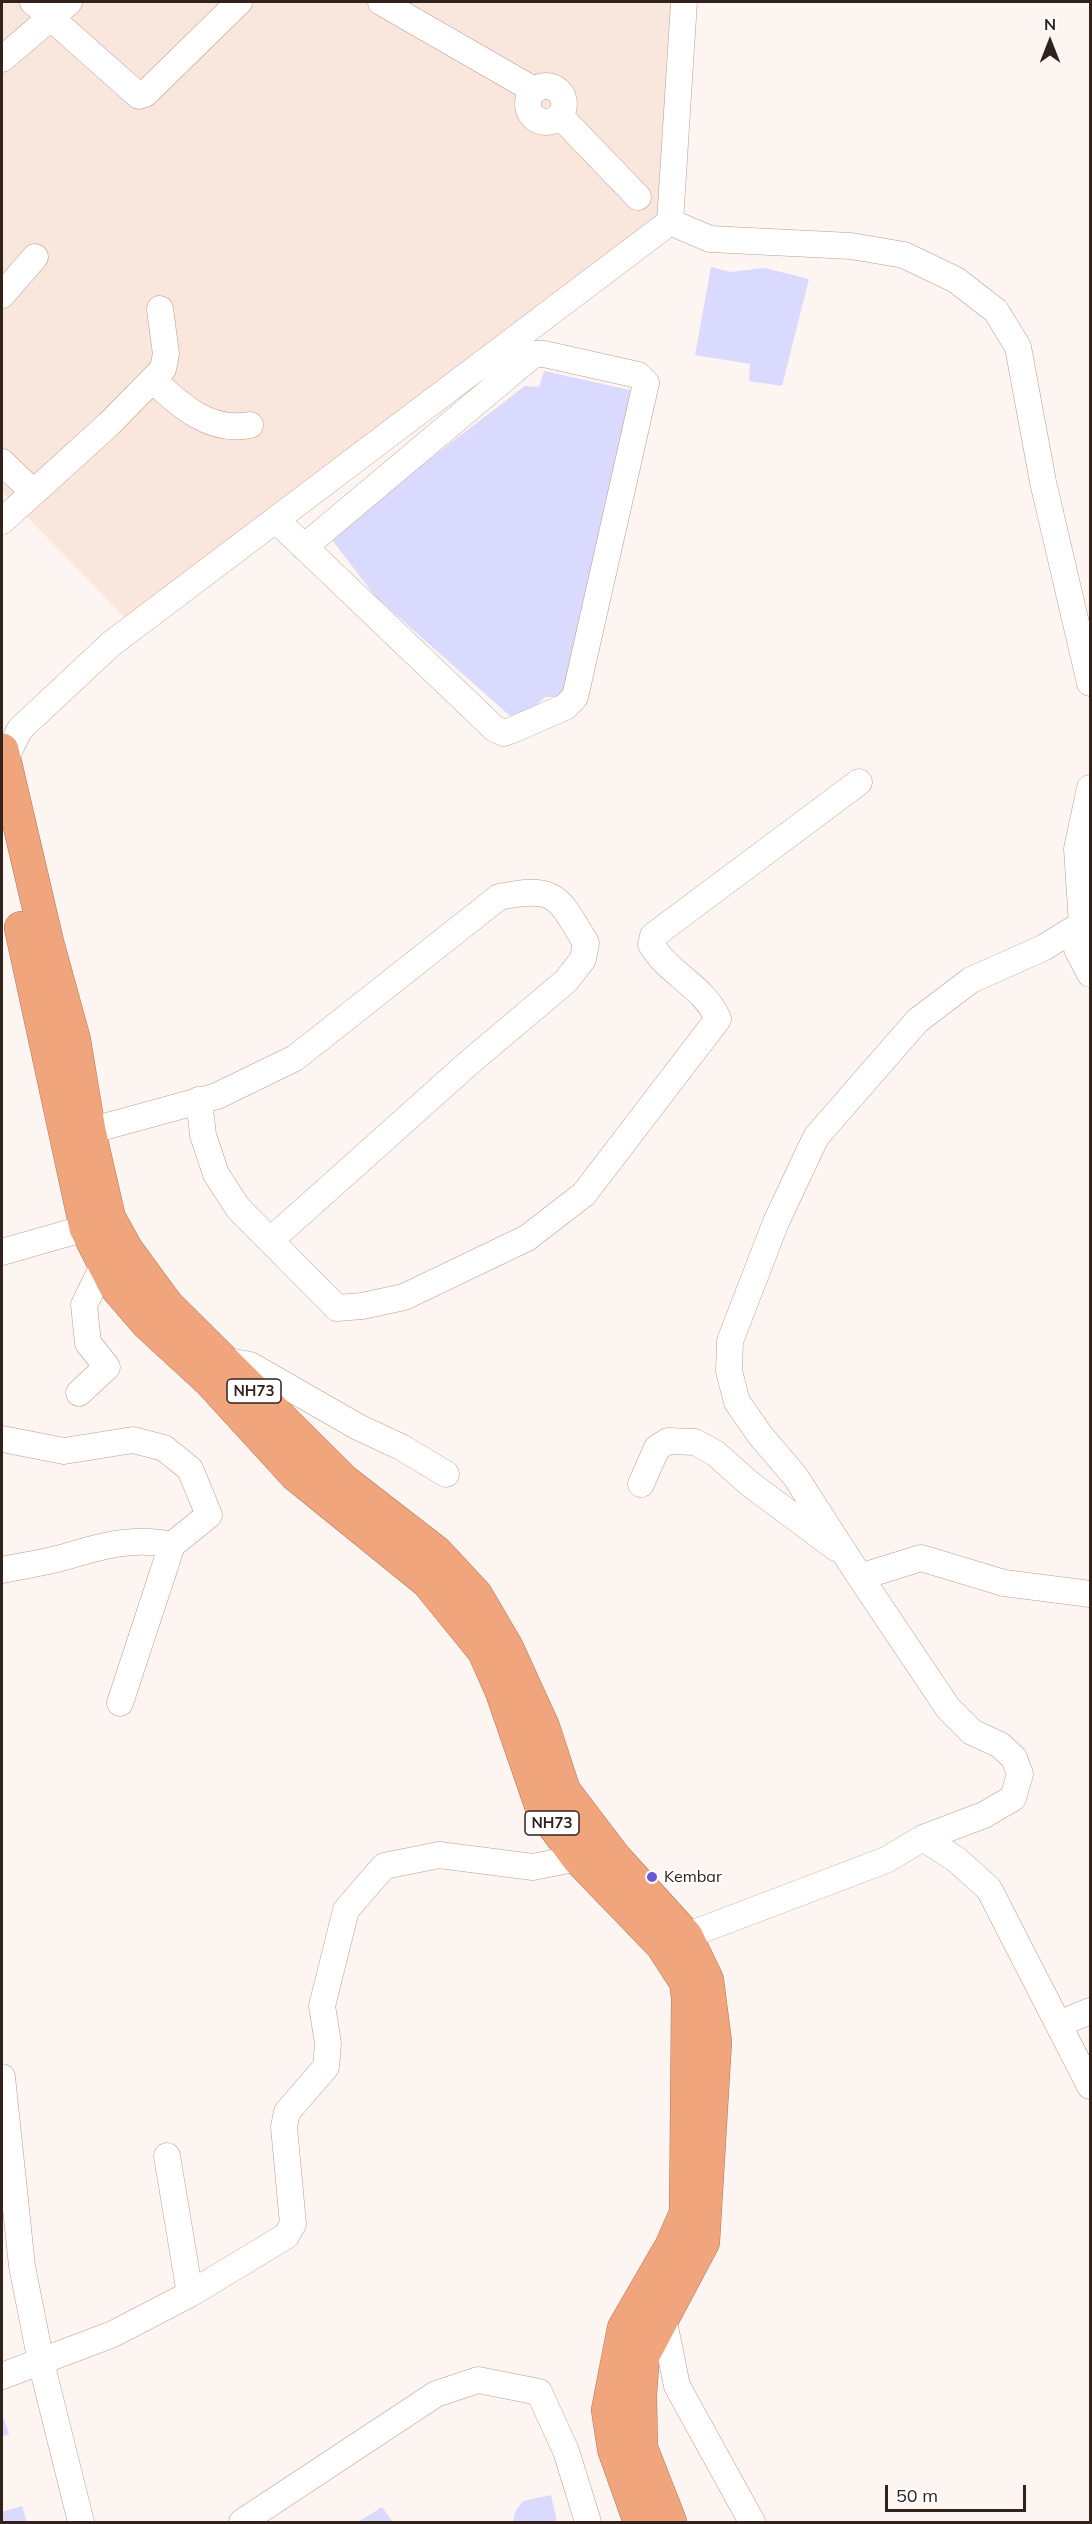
<!DOCTYPE html>
<style>
body{margin:0}
#map{position:relative;width:1092px;height:2524px;overflow:hidden;background:#fdf5f1;font-family:Mulish,sans-serif}
canvas{display:block}
.frame{position:absolute;inset:0;border:3px solid #31231c;pointer-events:none}
.north{position:absolute;left:1020px;top:12px;width:60px;height:60px;-webkit-text-stroke:4px #fff;paint-order:stroke;rotate:0deg;font-size:16px;font-weight:700;line-height:24px;text-align:center;color:#31231c}
.north::after{content:'';display:block;margin:auto;width:21px;height:27px;background:#31231c;clip-path:polygon(50% 0,100% 100%,50% 72%,0 100%)}
.scale{position:absolute;left:885px;top:2485px;width:141px;height:27px;box-sizing:border-box;border:3px solid #31231c;border-top:0;padding-left:8px;font-size:18px;line-height:21px;white-space:nowrap;color:#31231c;-webkit-text-stroke:4px #fff;paint-order:stroke}
</style>
<div id="map">
<canvas width="1092" height="2524"></canvas>
<div class="frame"></div>
<div class="north">N</div>
<div class="scale">50 m</div>
</div>
<script>
const g = document.querySelector('canvas').getContext('2d');
g.lineJoin = 'round';
function fill(path, color) {
  g.fillStyle = color;
  g.fill(path, 'evenodd');
}
function stroke(path, color, width, dash) {
  g.strokeStyle = color;
  g.lineWidth = width;
  g.lineCap = dash ? 'butt' : 'round';
  g.setLineDash(dash || []);
  g.stroke(path);
}
function label(font, color, halo, rows, align = 'center') {
  g.font = font + ' Mulish,sans-serif';
  g.lineWidth = 4.5;
  g.setLineDash([]);
  g.textBaseline = 'middle';
  g.strokeStyle = halo;
  g.fillStyle = color;
  for (const [text, x, y, turn = 0] of rows) {
    g.save();
    g.translate(x, y);
    g.rotate((+turn || 0) * Math.PI / 180);
    g.textAlign = isNaN(turn) ? turn : align;
    if (halo) g.strokeText(text, 0, 0);
    g.fillText(text, 0, 0);
    g.restore();
  }
}
fill(new Path2D(`
 M2,2H676L659,217L128,621L2,491Z`), '#f9e6dd');
fill(new Path2D(`
 M711,267L730,272L765,268L809,279L782,386L749,381L750,364L695,355Z
 M544,371L643,393L569,697H545L518,723L375,596L329,536L525,386L539,387Z
 M2,2414L9,2434L2,2437Z
 M551,2495L557,2522H513L515,2512L523,2501Z
 M22,2506L27,2522H2V2512Z
 M382,2507L393,2522H358Z`), '#d9dafe');
const minor = new Path2D(`
 M33,2L139,96L145,94L239,2
 M381,2L534,90
 M2,59L69,2
 M528 104a18 18 0 1 1 36 0a18 18 0 1 1-36 0Z
 M560,116L638,197
 M670,222L710,239L851,246L904,255L956,280L996,311L1018,347L1043,482L1090,683
 M2,295L35,257
 M153,380C181,406 210,433 250,425
 M2,462L32,491
 M276,520L297,540L495,729L504,733L510,731L565,707L575,697L646,383L638,375L544,354H534L304,547
 M2,521L109,424L163,369L166,354L160,309
 M4,761L20,729L111,644L670,222L684,2
 M1090,788L1077,849L1082,924L1077,949L1090,974
 M199,1100L203,1135L216,1174L238,1208L337,1308L362,1306L404,1297L527,1238L584,1194L718,1019C704,986 668,974 651,944L653,936L859,782
 M89,1131L217,1096L295,1058L499,897C557,885 558,897 586,943L583,959L566,981L471,1061L272,1239
 M2,1252L86,1228L101,1221
 M223,1360L250,1365L358,1427L401,1447L446,1474
 M79,1393L107,1367L88,1343L84,1305L104,1264
 M2,1439L64,1451L133,1440L164,1448L190,1469L209,1515L172,1545L120,1703
 M641,1484L657,1448L668,1441L695,1442L715,1453L750,1484L836,1548
 M2,1570C21,1566 42,1563 61,1558C99,1547 132,1536 172,1545
 M860,1577L795,1476L760,1435L737,1402L729,1371L730,1341L776,1222L816,1137L917,1021L971,980L1043,948L1082,924
 M923,1838L984,1815L1013,1798L1020,1774L1014,1758L1000,1745L972,1732L948,1708L860,1577L921,1558L1004,1583L1090,1594
 M670,1942L886,1860L923,1838L957,1860L989,1889L1090,2086
 M1059,2024L1090,2011
 M2,2077L22,2266L41,2362L81,2522
 M167,2156L190,2294
 M663,2317L677,2386L752,2522
 M2,2376L113,2334L190,2294L286,2236L293,2224L284,2127L287,2112L326,2067L328,2043L322,2006L346,1910L384,1866L439,1855L533,1867L578,1858
 M242,2522L436,2394L478,2380L539,2392L566,2451L588,2522`);
const highway = new Path2D(`
 M2,750L47,942L74,1040L89,1131L109,1218L126,1249L167,1305L344,1481L437,1553L476,1595L507,1648L543,1727L564,1791L615,1858L686,1936L707,1980L715,2042L703,2242L643,2355L640,2395L641,2448L670,2522
 M21,928L86,1228L116,1287L147,1323L210,1381L296,1475L428,1582L484,1651L502,1692L543,1811L578,1858L662,1945L686,1982L688,1998L686,2213L671,2247L624,2328L608,2410L614,2449L640,2522`);
stroke(minor, '#bf9c89', 27);
stroke(highway, '#ad785a', 34);
stroke(minor, '#fff', 26);
stroke(highway, '#f0a57c', 33);
for (const [x, y, r, color] of [
 [652,1877,6,"#6859d3"]
]) {
  const dot = new Path2D();
  dot.arc(x, y, r, 0, 2 * Math.PI);
  g.fillStyle = color;
  g.fill(dot);
  stroke(dot, '#fff', 2);
}
for (const [x, y, w] of [
 [254,1391,54],
 [552,1823,54]
]) {
  const box = new Path2D();
  box.roundRect(x - w / 2, y - 12, w, 24, 4.5);
  g.fillStyle = '#fff';
  g.fill(box);
  stroke(box, '#31231c', 1.5);
}
label('bold 15px', '#31231c', null, [
 ["NH73",254,1391],
 ["NH73",552,1823]
]);
label('16px', '#31231c', '#fff', [
 ["Kembar",664,1877]
], 'left');
</script>
